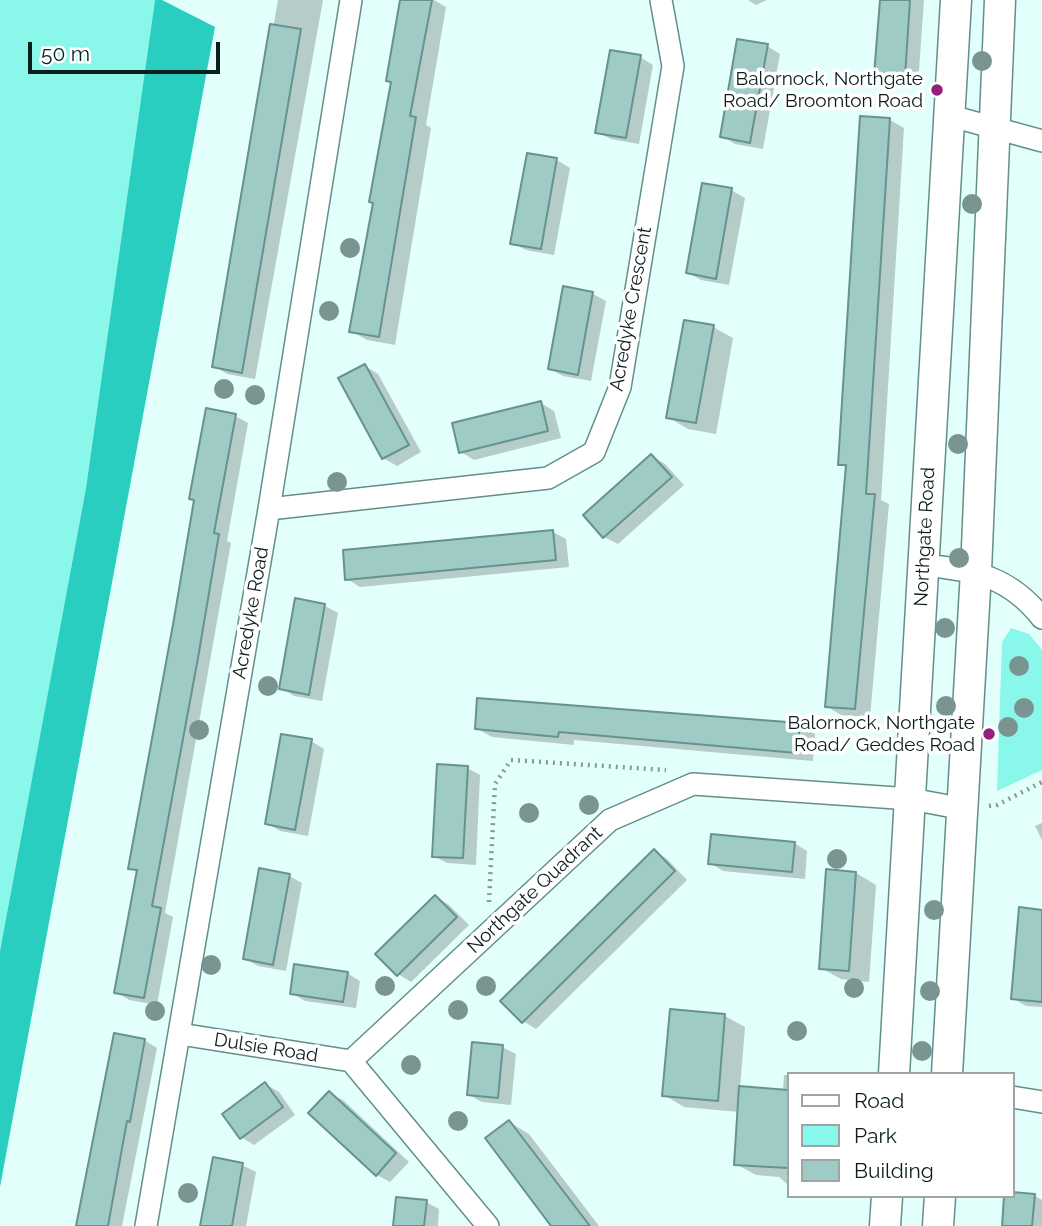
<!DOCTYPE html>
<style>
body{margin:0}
#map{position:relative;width:1042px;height:1226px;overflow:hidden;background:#e3fffb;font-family:Raleway,sans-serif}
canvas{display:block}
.legend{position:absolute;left:787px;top:1072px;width:228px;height:126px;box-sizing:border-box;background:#fff;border:2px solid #9ea5a4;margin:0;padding:9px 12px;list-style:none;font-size:21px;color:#0c1e1c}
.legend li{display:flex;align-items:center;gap:14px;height:35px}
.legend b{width:35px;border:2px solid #9ea5a4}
.scale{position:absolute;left:28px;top:42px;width:192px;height:32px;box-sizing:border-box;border:4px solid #0c1e1c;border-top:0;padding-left:9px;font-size:21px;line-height:24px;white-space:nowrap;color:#0c1e1c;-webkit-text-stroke:5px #fff;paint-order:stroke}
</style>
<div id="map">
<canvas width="1042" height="1226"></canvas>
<ul class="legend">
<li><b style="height:9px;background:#fff"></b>Road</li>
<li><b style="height:19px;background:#8af7eb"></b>Park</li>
<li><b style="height:19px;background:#9ecbc5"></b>Building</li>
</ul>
<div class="scale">50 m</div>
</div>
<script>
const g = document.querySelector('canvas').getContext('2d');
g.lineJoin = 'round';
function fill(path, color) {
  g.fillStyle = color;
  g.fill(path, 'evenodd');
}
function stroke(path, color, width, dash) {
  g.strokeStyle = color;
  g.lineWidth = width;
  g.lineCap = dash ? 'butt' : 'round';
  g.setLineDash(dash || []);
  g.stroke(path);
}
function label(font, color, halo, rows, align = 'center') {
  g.font = font + ' Raleway,sans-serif';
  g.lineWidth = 7;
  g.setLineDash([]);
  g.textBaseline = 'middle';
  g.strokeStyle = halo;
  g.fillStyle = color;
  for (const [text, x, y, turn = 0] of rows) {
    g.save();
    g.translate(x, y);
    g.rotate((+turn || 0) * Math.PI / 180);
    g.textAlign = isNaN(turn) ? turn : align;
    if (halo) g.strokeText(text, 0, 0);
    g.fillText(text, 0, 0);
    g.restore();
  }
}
fill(new Path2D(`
 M0,0H155L86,488L0,951Z
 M1011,628L1029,634L1042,650V770L997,791L1002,642Z`), '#8af7eb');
fill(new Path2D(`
 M155,0H162L215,27L0,1187V951L86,488Z`), '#29cec0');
fill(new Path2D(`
 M278,0H323L255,379L227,374L214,366Z
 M402,0H434L446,7L426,125L431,128L395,345L367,340L351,331L374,203L392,83L388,80Z
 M748,0H767L756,5Z
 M881,0H924L918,84L889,82L876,74Z
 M767,46L780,54L763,149L735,144L722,136Z
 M640,57L653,65L639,144L611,139L597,132Z
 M890,120L904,128L881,500L889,504L870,717L841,715L826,706L847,468L840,464Z
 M557,160L570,168L554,255L526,250L512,243Z
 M731,190L745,198L729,285L701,280L687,272Z
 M593,294L606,301L591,381L563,376L550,369Z
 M713,327L733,338L716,434L688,429L668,417Z
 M365,366L378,374L421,452L397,466L383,458Z
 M541,403L554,411L561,438L474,460L461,452Z
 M235,416L248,423L227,541L231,543L165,913L173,917L157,1005L129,1000L116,992L138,873L130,868L195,501L191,498Z
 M651,456L665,464L684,485L618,544L604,537Z
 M553,532L566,539L569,567L360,587L347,579Z
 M296,601L325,606L338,613L322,701L294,696L281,688Z
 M799,724L815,734L813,761L574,740V745L492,737L476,728Z
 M311,741L324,749L308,836L280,831L267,823Z
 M467,768L480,775L476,865L447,863L434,856Z
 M1042,823V840L1035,826Z
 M794,843L807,851L805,879L723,871L710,863Z
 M654,851L667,859L687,880L536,1029L523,1021Z
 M828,871L856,873L876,885L869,982L841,979L821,968Z
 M289,876L302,883L286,971L258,966L244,958Z
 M436,897L449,905L469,925L411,982L398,974Z
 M1042,911V1007L1026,1006L1012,998Z
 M347,973L360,981L356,1008L305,1001L292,993Z
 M725,1016L745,1027L740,1088L783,1091L784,1075H788V1185L779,1177L756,1175L736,1164L739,1112L684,1107L664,1095Z
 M144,1040L157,1048L122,1226H78Z
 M502,1047L516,1054L511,1105L482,1102L469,1095Z
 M265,1084L279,1092L295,1115L254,1145L241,1137Z
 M329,1093L343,1100L409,1162L390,1182L377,1175Z
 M509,1122L529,1134L599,1226H555Z
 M242,1165L256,1172L246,1226H202Z
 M1035,1196L1042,1200V1226H1003Z
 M426,1202L439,1209L438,1226H395Z`), '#0003');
const building = new Path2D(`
 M400,0H432L410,116L416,117L379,337L349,332L373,203L369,202L391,82L386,81Z
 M880,0H910L905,77L874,75Z
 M270,24L301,29L242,373L212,367Z
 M737,39L768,44L750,143L720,137Z
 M610,50L641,55L626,138L595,133Z
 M860,116L890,118L866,494H875L855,709L825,707L846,465H838Z
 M527,153L557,158L541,249L510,244Z
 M702,183L732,188L716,279L686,273Z
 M563,286L593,292L578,375L548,369Z
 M684,320L714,325L696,423L666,418Z
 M365,364L409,445L382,459L338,378Z
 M541,401L548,431L459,453L452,423Z
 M206,408L236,414L214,533L219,534L198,658L152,906L161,908L144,998L114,993L137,870L128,869L174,619L194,500L189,499Z
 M651,454L672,477L603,538L583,515Z
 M553,530L556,560L345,580L343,550Z
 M295,598L325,604L309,695L279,689Z
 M477,698L800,723L797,753L559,732L558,737L475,729Z
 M281,734L312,739L295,830L265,824Z
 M437,764L468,766L463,858L432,857Z
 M711,834L795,842L792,872L708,864Z
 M654,849L675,871L522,1023L500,1001Z
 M259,868L290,874L273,965L243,959Z
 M826,869L856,872L849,971L819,969Z
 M435,895L457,917L397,976L375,954Z
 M1019,907L1042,910V1002L1011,999Z
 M294,964L348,972L343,1002L290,994Z
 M670,1009L725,1014L718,1101L662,1096Z
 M114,1033L145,1039L130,1122L127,1121L108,1226H76Z
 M472,1042L503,1045L498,1098L467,1095Z
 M265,1082L283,1107L240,1139L222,1114Z
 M739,1086L788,1090V1168L734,1165Z
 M329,1091L396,1153L376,1176L308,1113Z
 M509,1120L590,1226H551L485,1138Z
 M213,1157L243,1163L232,1226H200Z
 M1012,1192L1035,1194L1032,1226H1002L1004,1196H1012Z
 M396,1197L427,1200L424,1226H393Z`);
fill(building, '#9ecbc5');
stroke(building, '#67938e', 2);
const street = new Path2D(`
 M951,116L1042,141
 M269,509L548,478L594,452L620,387L673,66L661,0
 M923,565C974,570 1009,576 1042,618
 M180,1034L351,1061
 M1012,1097L1042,1102
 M146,1226L269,509L351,0
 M488,1226L351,1061L610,820L693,784L911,799L964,809`);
const secondary = new Path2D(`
 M894,1074L956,0
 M947,1074L976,571L1000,0
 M885,1226L887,1196
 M938,1226L940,1196`);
stroke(street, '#638f89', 24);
stroke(secondary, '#638f89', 33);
stroke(new Path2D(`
 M989,806L997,805L1042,782
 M489,902L495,784L511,760L666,770`), '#849b98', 4.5, [2, 5]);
stroke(street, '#fff', 21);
stroke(secondary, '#fff', 30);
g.fillStyle = '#7a9591';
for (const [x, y] of [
 [982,61],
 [972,204],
 [350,248],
 [329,311],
 [224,389],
 [255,395],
 [958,444],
 [337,482],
 [959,558],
 [945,628],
 [1019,666],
 [268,686],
 [946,706],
 [1024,708],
 [1008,727],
 [199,730],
 [589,805],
 [529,813],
 [837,859],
 [934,910],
 [211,965],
 [385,986],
 [486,986],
 [854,988],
 [930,991],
 [458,1010],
 [155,1011],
 [797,1031],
 [922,1051],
 [411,1065],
 [458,1121],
 [188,1193]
]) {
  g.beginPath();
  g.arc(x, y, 10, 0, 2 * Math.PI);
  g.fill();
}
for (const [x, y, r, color] of [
 [937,90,7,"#931f7e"],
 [989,734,7,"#931f7e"]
]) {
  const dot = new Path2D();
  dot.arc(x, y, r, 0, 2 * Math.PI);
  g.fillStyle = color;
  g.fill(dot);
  stroke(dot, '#fff', 2.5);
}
label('19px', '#0c1e1c', '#fff', [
 ["Balornock, Northgate",923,79],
 ["Road/ Broomton Road",923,101],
 ["Balornock, Northgate",975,723],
 ["Road/ Geddes Road",975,745]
], 'right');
label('19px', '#0c1e1c', '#fff', [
 ["Acredyke Crescent",631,309,-80],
 ["Northgate Road",925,537,-87],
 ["Acredyke Road",251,613,-80],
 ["Northgate Quadrant",535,890,-43],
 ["Dulsie Road",266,1048,9]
]);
</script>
